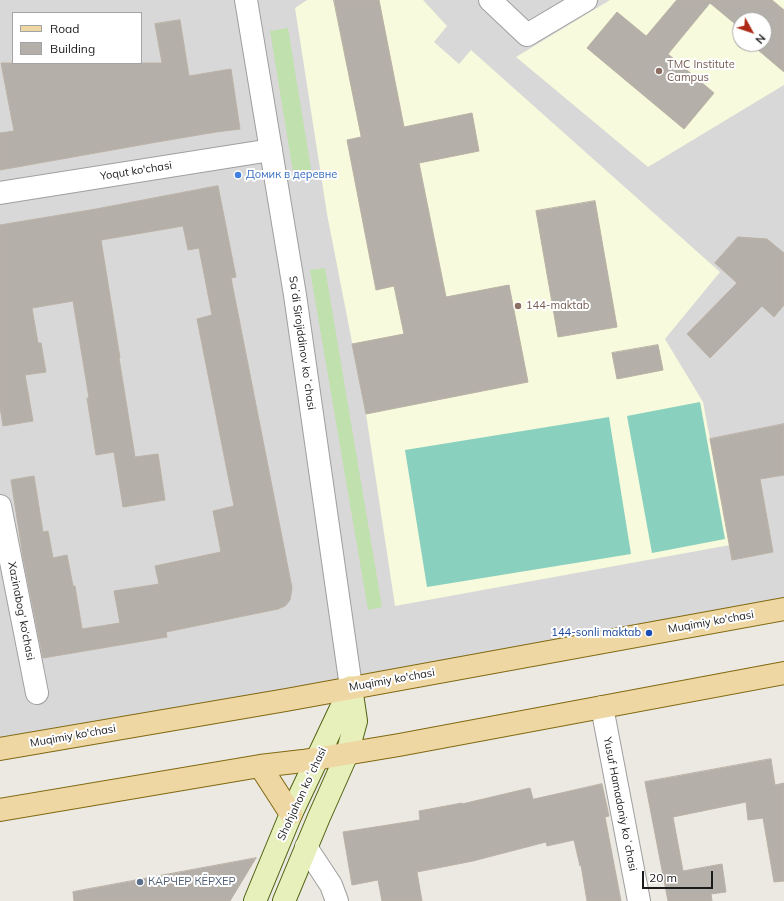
<!DOCTYPE html>
<meta charset="utf-8">
<style>
body{margin:0}
#map{position:relative;width:784px;height:901px;overflow:hidden;background:#ebe9e2;font-family:Mulish,sans-serif}
canvas{display:block}
.legend{position:absolute;left:12px;top:12px;width:130px;height:52px;box-sizing:border-box;background:#fff;border:1px solid #a4a4a4;margin:0;padding:5px 7px;list-style:none;font-size:12px;color:#1b1b1b}
.legend li{display:flex;align-items:center;gap:8px;height:20px}
.legend b{width:20px;border:1px solid #a4a4a4}
.north{position:absolute;left:732px;top:12px;width:40px;height:40px;box-sizing:border-box;background:#fff;border:1px solid #a4a4a4;border-radius:50%;rotate:130deg;font-size:11px;font-weight:700;line-height:16px;text-align:center;color:#1b1b1b}
.north::after{content:'';display:block;margin:auto;width:14px;height:18px;background:#ae2a18;clip-path:polygon(50% 0,100% 100%,50% 72%,0 100%)}
.scale{position:absolute;left:642px;top:871px;width:71px;height:18px;box-sizing:border-box;border:2px solid #1b1b1b;border-top:0;padding-left:5px;font-size:12px;line-height:14px;white-space:nowrap;color:#1b1b1b;-webkit-text-stroke:3px #fff;paint-order:stroke}
</style>
<div id="map">
<canvas width="784" height="901"></canvas>
<ul class="legend">
<li><b style="height:5px;background:#efd7a3"></b>Road</li>
<li><b style="height:11px;background:#b4afa8"></b>Building</li>
</ul>
<div class="north">N</div>
<div class="scale">20 m</div>
</div>
<script>
const g = document.querySelector('canvas').getContext('2d');
g.lineJoin = 'round';
function fill(path, color) {
  g.fillStyle = color;
  g.fill(path, 'evenodd');
}
function stroke(path, color, width, dash) {
  g.strokeStyle = color;
  g.lineWidth = width;
  g.lineCap = dash ? 'butt' : 'round';
  g.setLineDash(dash || []);
  g.stroke(path);
}
function label(font, color, halo, rows, align = 'center') {
  g.font = font + ' Mulish,sans-serif';
  g.lineWidth = 4;
  g.setLineDash([]);
  g.textBaseline = 'middle';
  g.strokeStyle = halo;
  g.fillStyle = color;
  for (const [text, x, y, turn = 0] of rows) {
    g.save();
    g.translate(x, y);
    g.rotate((+turn || 0) * Math.PI / 180);
    g.textAlign = isNaN(turn) ? turn : align;
    if (halo) g.strokeText(text, 0, 0);
    g.fillText(text, 0, 0);
    g.restore();
  }
}
fill(new Path2D(`
 M0,0H784V609L0,749ZM13,13H141V63H13ZM740,20H764V44H740Z`), '#d9d8d8');
fill(new Path2D(`
 M307,0H423L447,26L434,42L459,64L471,50L720,272L665,339L703,402L730,545L395,606L366,414L327,214L295,8Z
 M610,0H784V85L648,167L516,57ZM740,20H764V44H740Z`), '#f7fadc');
fill(new Path2D(`
 M288,28L312,175L294,178L270,31Z
 M325,268L382,607L368,610L310,270Z`), '#c0e0ad');
fill(new Path2D(`
 M700,402L725,539L652,553L627,416Z
 M609,417L631,554L427,587L405,450Z`), '#89d1be');
const building = new Path2D(`
 M334,0H379L404,127L472,113L479,151L419,163L446,297L509,285L528,382L366,414L352,344L404,334L394,286L376,290L347,140L361,137Z
 M677,0H772L784,10V72L751,44H764V20H740V28L710,3L668,54L714,93L684,129L587,48L617,12L646,36Z
 M180,20L189,76L231,69L240,129L216,132L157,142L0,170V133L14,131L1,63H162L155,24Z
 M218,186L236,277L231,278L292,588L290,600L285,606L278,609L166,632L167,637L43,658L23,557L11,480L34,476L43,532L48,531L53,558L67,555L73,586H75L82,629L120,623L114,591L159,584L155,566L221,552L213,511L234,506L197,319L212,315L199,248L188,250L183,226L101,240L120,358H119L135,457L158,454L165,500L123,507L114,452L96,455L87,398H89L73,301L32,308L38,343H41L46,372L25,375L33,421L3,426L0,407V225L96,209Z
 M595,201L617,327L558,337L536,211Z
 M738,237L767,239L784,253V305L774,317L762,306L710,358L687,334L737,283L715,263Z
 M658,345L663,370L617,379L612,353Z
 M784,424V475L760,479L773,552L732,560L710,439Z
 M771,759L775,785L784,783V881L774,882L763,818L748,820L746,802L673,817L683,871L722,864L726,892L711,894L712,901H668L645,782Z
 M602,784L609,816L605,817L621,901H587L581,865L580,866L574,840L547,846L546,842L473,861L417,872L422,901H382L378,880L352,885L343,832L420,820L419,811L462,803V804L530,788L533,799Z
 M256,858L230,901H74L73,892Z`);
fill(building, '#b4afa8');
stroke(building, '#bbb2a6', 1);
const minor = new Path2D(`
 M490,0L527,35L586,0
 M0,193L271,150
 M0,506L37,693
 M602,707L639,901
 M306,847L331,885L337,901`);
const tertiary = new Path2D(`
 M246,0L295,295L351,687`);
const secondary = new Path2D(`
 M255,901L291,814L351,687
 M284,901L319,817L347,754L356,721L351,687`);
const primary = new Path2D(`
 M0,749L286,700L784,609
 M260,766L291,814
 M0,810L260,766L303,761L399,745L784,673`);
stroke(minor, '#9f9f9f', 24);
stroke(tertiary, '#9f9f9f', 24);
stroke(secondary, '#506312', 24);
stroke(primary, '#806912', 24);
stroke(minor, '#fff', 22);
stroke(tertiary, '#fff', 22);
stroke(secondary, '#e7f0bb', 22);
stroke(primary, '#efd7a3', 22);
for (const [x, y, r, color] of [
 [659,71,4,"#8d6e63"],
 [238,175,4,"#3f7fe0"],
 [518,306,4,"#8d6e63"],
 [649,633,4,"#1a4fb4"],
 [140,882,4,"#5c6f8a"]
]) {
  const dot = new Path2D();
  dot.arc(x, y, r, 0, 2 * Math.PI);
  g.fillStyle = color;
  g.fill(dot);
  stroke(dot, '#fff', 1.5);
}
label('11px', '#785e54', '#fff', [
 ["TMC Institute",667,65],
 ["Campus",667,78],
 ["144-maktab",526,306]
], 'left');
label('11px', '#1b1b1b', '#fff', [
 ["Yoqut ko'chasi",136,171,-9],
 ["Saʼdi Sirojiddinov koʻchasi",302,343,82],
 ["Xazinabog‘ ko‘chasi",21,611,79],
 ["Muqimiy ko'chasi",711,622,-10],
 ["Muqimiy ko'chasi",392,680,-10],
 ["Muqimiy ko'chasi",73,736,-10],
 ["Shohjahon koʻchasi",302,794,-65],
 ["Yusuf Hamadoniy koʻchasi",620,804,79]
]);
label('11px', '#366cbe', '#fff', [
 ["Домик в деревне",246,175]
], 'left');
label('11px', '#164399', '#fff', [
 ["144-sonli maktab",641,633]
], 'right');
label('11px', '#4e5e75', '#fff', [
 ["КАРЧЕР КЁРХЕР",148,882]
], 'left');
</script>
